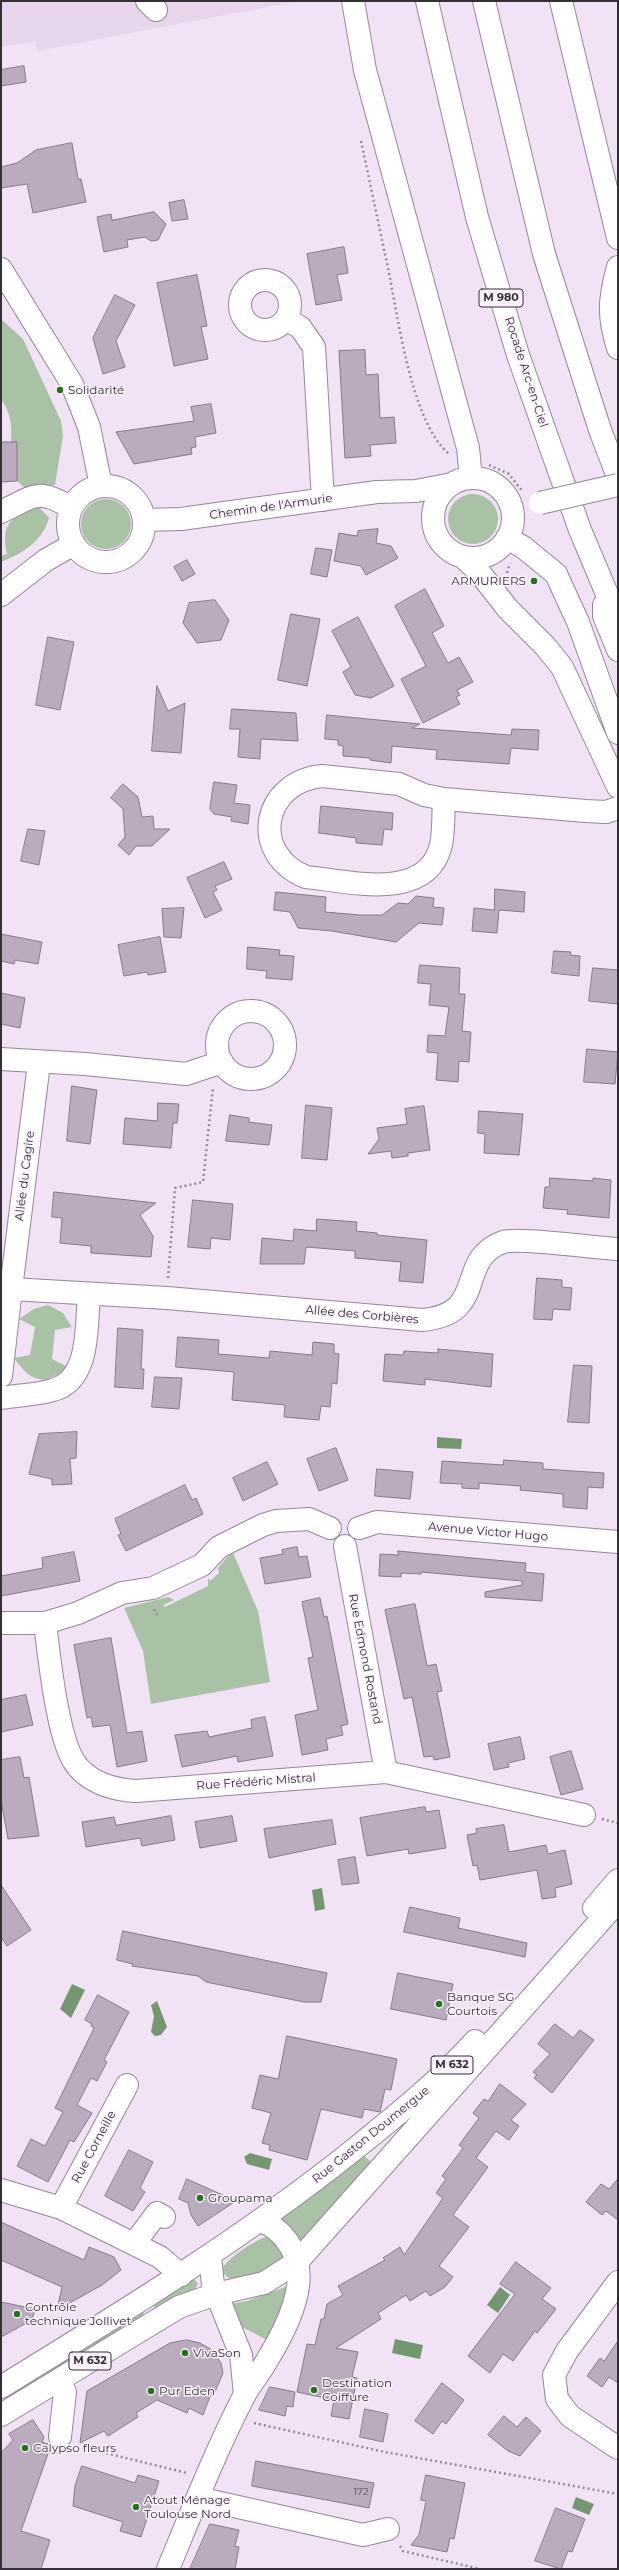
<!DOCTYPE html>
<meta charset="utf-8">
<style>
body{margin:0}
#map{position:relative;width:619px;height:2570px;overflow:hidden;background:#f1e3f5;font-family:Montserrat,sans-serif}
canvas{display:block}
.frame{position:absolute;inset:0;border:2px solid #352f36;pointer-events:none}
</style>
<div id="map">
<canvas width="619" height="2570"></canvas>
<div class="frame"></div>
</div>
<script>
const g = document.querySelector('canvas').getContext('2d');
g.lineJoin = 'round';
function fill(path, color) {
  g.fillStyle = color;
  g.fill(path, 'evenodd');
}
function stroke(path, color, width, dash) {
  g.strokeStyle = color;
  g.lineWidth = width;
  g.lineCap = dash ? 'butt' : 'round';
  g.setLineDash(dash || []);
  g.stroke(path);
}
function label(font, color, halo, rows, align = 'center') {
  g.font = font + ' Montserrat,sans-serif';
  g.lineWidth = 3;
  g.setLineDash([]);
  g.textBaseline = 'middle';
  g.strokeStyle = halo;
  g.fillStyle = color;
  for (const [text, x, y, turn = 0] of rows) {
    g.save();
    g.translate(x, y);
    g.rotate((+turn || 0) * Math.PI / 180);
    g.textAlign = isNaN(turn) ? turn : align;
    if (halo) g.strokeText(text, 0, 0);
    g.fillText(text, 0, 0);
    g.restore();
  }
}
fill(new Path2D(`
 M1,1H298L37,51L35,41L1,47Z`), '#e7d5ec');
fill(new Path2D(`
 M1,319L23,339L61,421L63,436L55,485L25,488L17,481V442H11C12,425 11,413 1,399Z
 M448 519a25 25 0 1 1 50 0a25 25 0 1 1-50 0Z
 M81 524a25 25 0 1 1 50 0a25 25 0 1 1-50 0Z
 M38,506L49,518C42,542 23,553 1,562V556L7,554C0,522 13,516 38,506Z
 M48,1305L63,1313L72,1327L55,1330L52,1359L68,1367C44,1387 31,1382 14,1358L30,1355L35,1327L19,1319L34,1309Z
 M233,1553L258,1611L270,1682L151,1704L143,1651L124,1608L168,1597L174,1600L163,1605L165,1607L208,1586V1578L210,1581L219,1573L218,1568L227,1557Z
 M361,2153L371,2162L300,2244L276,2218Z
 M270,2236L288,2257C274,2265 229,2295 222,2269C227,2258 259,2237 270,2236Z
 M193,2278L198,2283L195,2290L156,2310L152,2302Z
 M288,2286L284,2302L267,2340L240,2326L229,2304L247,2301Z
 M141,2309L146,2316L12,2397L9,2391Z`), '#a9c1a5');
fill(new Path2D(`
 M437,1437L462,1439L461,1449L437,1448Z
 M322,1888L325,1909L315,1911L312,1890Z
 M72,1984L85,1990L71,2018L60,2009Z
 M157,2001L167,2027L161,2035L155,2036L151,2032L154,2016L151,2005Z
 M250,2153L272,2159L269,2170L247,2164L244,2157Z
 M500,2287L510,2295L498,2313L487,2305Z
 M395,2339L423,2345L420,2359L392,2353Z
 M576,2497L594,2504L589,2515L572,2508Z`), '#73976e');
const building = new Path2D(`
 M24,66L26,82L1,86V70Z
 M72,143L78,179H81L86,202L33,213L27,184L1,188V167L17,163L36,150Z
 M184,200L188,219L172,221L169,203Z
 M154,212L166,224L158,240L151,241L145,237L127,240L128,247L104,252L97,217L111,214L112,220Z
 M344,247L348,273L337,275L342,300L316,305L307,254Z
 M197,275L207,326L201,327L208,359L174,366L157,283Z
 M115,295L135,305L116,341L125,367L103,374L93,338Z
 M365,350L366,375L378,374L380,418L394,417L396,443L370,445L371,456L345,458L339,351Z
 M211,404L216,433L195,437L196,447L191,448L192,454L134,464L116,432L194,421L191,407Z
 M1,442H17V481L1,482Z
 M378,529L376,543L391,546L398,558L366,575L361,566L334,561L339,533L357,536L358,531Z
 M316,548L332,550L327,577L311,574Z
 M187,560L195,574L182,581L174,567Z
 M425,589L444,626L432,633L448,663L459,657L473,682L457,690L460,695L456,697L460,704L423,723L401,679L426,666L395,606Z
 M215,600L229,620L221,640L197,643L183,623L189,603Z
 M291,614L320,619L307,686L278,680Z
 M358,617L394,686L371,698L355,695L343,672L351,667L332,631Z
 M48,637L74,642L60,710L36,705Z
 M157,686L168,711L185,703L181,753L152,751Z
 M232,709L296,713L298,741L261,739L260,759L238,757L240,729H230Z
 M327,715L420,724L412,728L511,735L512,729L539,730L538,750L511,748L509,764L436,759L437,750L392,746L391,763L370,760V758L343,756V746L338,745V740L325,739Z
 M214,782L237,785L234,803L250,805L248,824L231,821L232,817L214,814L210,809Z
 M123,784L138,797L142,817L153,816L154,829H170L152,846H136L129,855L118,845L125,837L123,809L111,798Z
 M321,806L393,813L392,830L384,829L382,845L356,843V838L319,833Z
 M28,829L45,831L39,865L21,861Z
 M224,862L232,879L215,886L217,890L213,892L222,910L205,918L187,878Z
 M495,889L525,892L524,912L499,910L497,933L472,931L474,908L494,910Z
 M276,892L326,897L325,912L360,915H382L398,903L408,904L416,896L434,898L433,907L444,908L442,925L419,923L396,942L332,931L298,928L290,912L274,910Z
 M184,908L181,938L164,937L162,909Z
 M1,934L42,942L38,964L15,960L14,964L1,961Z
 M160,937L166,972L148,975L147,972L124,976L118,945Z
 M248,947L280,950L279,955L294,956L292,980L266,978L267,971L247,969Z
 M554,951L571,952L570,955L580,956L579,976L552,973Z
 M420,965L460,968L459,994H465L462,1031L471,1032L469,1062L459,1061L458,1082L436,1080L438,1053L427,1052L428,1035L445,1036L449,1007L429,1005L431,984L418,983Z
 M593,968L618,970V1004L589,1001Z
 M1,993L25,998L20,1028L1,1024Z
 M587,1049L618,1052L615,1084L584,1082Z
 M72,1086L97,1090L90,1144L67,1141Z
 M158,1103L179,1104L177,1123H173L171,1148L123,1144L125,1118L157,1121Z
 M306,1105L332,1108L327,1160L302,1158Z
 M424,1106L430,1150L408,1153V1156L392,1158L391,1151L368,1154L379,1139L377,1128L407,1124L405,1109Z
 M479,1111L523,1114L519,1155L484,1153L485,1134L478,1133Z
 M230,1115L249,1118V1122L272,1125L269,1145L226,1141Z
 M550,1178L593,1181V1178L611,1180L609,1218L567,1214L568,1210L543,1208L545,1187H549Z
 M54,1192L156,1203L140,1215L153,1236L151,1257L91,1253V1246L60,1243L62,1218L52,1217Z
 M193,1200L233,1204L230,1240L211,1238L210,1249L188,1247Z
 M317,1219L357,1222L356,1231L377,1233V1235L427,1240L423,1283L399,1281L401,1262L355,1258V1251L306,1247L304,1264H260L262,1238L293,1241L294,1229L316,1231Z
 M537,1278L562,1280V1287L572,1288L570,1310L553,1309L552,1320L534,1319Z
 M118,1328L143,1330L141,1369H144L143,1389L115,1387Z
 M178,1337L219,1340L218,1354L269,1358L270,1351L312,1355L313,1342L334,1344V1353L339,1354L337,1384L332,1383L330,1407L321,1406L319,1420L284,1417L285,1405L232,1400L234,1372L176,1367Z
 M438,1349L493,1354L491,1387L425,1379V1385L383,1381L385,1354L403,1355L404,1351L438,1353Z
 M574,1365L592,1366L589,1423L568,1422Z
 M155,1377L182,1378L179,1409L152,1407Z
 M77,1432L76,1458L70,1459L72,1484L52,1485V1479L29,1474L39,1434Z
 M336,1448L348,1480L319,1491L307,1459Z
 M504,1460L543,1463V1469L604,1473L603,1488L588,1487L587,1509L563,1507V1494L520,1490L521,1486L479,1483V1489L462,1488V1484L440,1483L442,1461L503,1465Z
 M267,1462L278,1484L243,1501L233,1478Z
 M377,1469L413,1472L410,1499L375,1496Z
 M185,1485L192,1500L196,1498L203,1514L126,1551L118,1535L121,1534L115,1519Z
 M297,1547L299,1557L307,1556L311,1577L265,1584L260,1558L283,1554L282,1550Z
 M398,1551L526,1563L525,1572L544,1574L542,1601L485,1597V1592L522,1585V1581L421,1572V1574L401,1573V1577L379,1576L380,1554L398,1555Z
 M74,1552L80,1581L1,1596V1576L43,1568L42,1558Z
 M320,1598L324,1617L327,1616L348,1724L341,1726L343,1735L326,1739L328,1750L302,1755L295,1715L318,1710L308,1658L313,1657L302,1602Z
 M415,1604L427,1666L436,1664L442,1691L437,1692L450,1757L434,1760L433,1756L424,1757L412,1697L404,1699L385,1610Z
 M111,1638L127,1733L142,1731L147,1761L117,1767L110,1725L93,1727L91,1717L87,1718L74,1645Z
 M26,1695L33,1725L1,1732V1700Z
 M265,1717L273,1756L238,1762L237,1756L182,1767L175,1735L207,1731L209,1737L252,1728L251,1720Z
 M520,1737L525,1759L508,1763L509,1767L494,1770L488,1744Z
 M571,1751L583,1789L561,1795L550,1757Z
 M20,1757L24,1778L29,1777L39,1836L8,1839L1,1800V1760Z
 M425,1807L426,1812L439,1810L446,1848L409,1854L408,1849L367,1856L360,1818Z
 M171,1816L175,1840L142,1846L140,1838L86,1847L82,1822L114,1817L116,1825Z
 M232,1816L237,1841L200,1848L195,1822Z
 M332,1820L336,1844L269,1858L264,1829Z
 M504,1825L509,1852L546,1845L548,1854L565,1850L572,1884L555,1888L556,1897L542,1899L537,1870L480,1880L477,1865L473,1866L467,1835L477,1833L476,1829Z
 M355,1857L359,1883L342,1885L338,1860Z
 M1,1885L31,1930L7,1946L1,1937Z
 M410,1907L460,1918L458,1928L527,1943L525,1957L404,1932Z
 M123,1931L327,1973L321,2002H304L206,1982L198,1976L132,1966L133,1964L117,1960Z
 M398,1973L453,1984L446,2020L391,2009Z
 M98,1995L129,2012L104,2060L107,2062L97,2081L91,2078L77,2105L92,2113L74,2142L70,2140L48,2182L17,2166L31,2139L45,2146L63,2112L55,2108L94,2028L91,2026L92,2024L85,2020Z
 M555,2024L573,2038L580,2030L594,2040L552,2093L534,2078L537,2075L533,2072L550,2054L538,2044Z
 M287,2036L397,2059L391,2090L385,2089L380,2112L364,2109L362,2118L321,2109L307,2160L269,2150L270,2145L262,2143L271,2113L252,2108L260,2075L278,2079Z
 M500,2084L526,2104L511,2120L519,2126L509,2140L496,2131L476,2158L488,2167L453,2215L469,2227L439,2266L453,2277L445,2287L430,2296L426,2291L410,2301L406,2295L378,2313L381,2319L336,2348L358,2352L352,2377L357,2378L349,2419L331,2416L334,2400L297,2392L307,2344L315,2345L321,2319H324L327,2304L343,2295L338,2286L385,2260L383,2258L400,2247L404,2255L443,2198L436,2193L446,2179L442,2176L463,2148L459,2145L479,2118L473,2113L484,2099L488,2101Z
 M129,2150L153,2162L140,2188L145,2192L133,2211L105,2196Z
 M187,2179L236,2201L198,2226L191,2215L188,2203L179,2199Z
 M618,2179V2220L606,2211L602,2215L586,2202L601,2184L609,2189Z
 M1,2222L84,2260L89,2247L114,2257L121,2270L102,2285L57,2310L62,2287L1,2260Z
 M516,2262L551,2288L542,2299L556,2309L537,2333L535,2331L513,2361L503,2354L490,2373L468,2356L515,2294L500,2284Z
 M1,2302L35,2309L32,2320L1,2337Z
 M187,2340L200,2343L212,2350L221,2363L223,2373L215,2392L212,2391L203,2415L189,2408L187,2413L157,2400L136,2413L138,2417L108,2436L104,2431L80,2443L87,2391L170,2343Z
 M618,2341V2383L609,2377L602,2387L587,2376L600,2358L604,2361Z
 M442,2383L464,2400L446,2424L442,2421L433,2434L415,2421Z
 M270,2387L295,2392L293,2407L287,2406L285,2416L259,2410Z
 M365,2409L388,2414L383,2442L360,2437Z
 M504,2416L517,2427L526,2417L541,2431L520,2456L508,2451L488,2435Z
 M33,2420L44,2437L42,2442L51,2445L21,2531L50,2540L41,2569H1V2453L13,2440L9,2434Z
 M256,2461L374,2483L369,2508L252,2486Z
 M82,2466L135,2483L138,2475L159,2481L141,2537L120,2531L123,2522L73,2506L75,2486Z
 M426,2475L465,2483L454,2539L450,2538L447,2552L411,2545L419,2535L426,2501L421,2500Z
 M556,2508L585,2519L572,2552L568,2551L561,2569L535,2561Z
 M210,2524L239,2530L235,2546L239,2547L235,2569H190Z`);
fill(building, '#baacbe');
stroke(building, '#867989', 1);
const minor = new Path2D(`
 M147,1L156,10
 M353,1L365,70L468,448L471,478
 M561,1L618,238
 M618,267C609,300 608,316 618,348
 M1,269L72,384L89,427L101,486
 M240 305a25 25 0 1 1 50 0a25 25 0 1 1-50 0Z
 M287,320L300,327L314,347L323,500
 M433 518a40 40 0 1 1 80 0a40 40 0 1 1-80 0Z
 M68 524a38 38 0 1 1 76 0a38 38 0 1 1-76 0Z
 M1,512C34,496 38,487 71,508
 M144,520L181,519L377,492L416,491L452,484
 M507,538L523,547L556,574L578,622L618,733
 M463,557L479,572L508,609L545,646L562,667L618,787
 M1,595L46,560L74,544
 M444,799C443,814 444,831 441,845C427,903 348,881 306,877C249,854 262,782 322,776L399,784L424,795L444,799L586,811L606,812L618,808
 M217 1045a34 34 0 1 1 68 0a34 34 0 1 1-68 0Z
 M1,1059L85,1064L186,1074L222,1062
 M11,1289L39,1063
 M1,1376L11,1289L167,1298L422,1320C490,1314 454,1260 503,1242C518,1237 596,1248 618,1249
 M1,1398C18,1395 36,1395 53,1390C91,1380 86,1325 89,1294
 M359,1528L377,1522L618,1542
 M345,1546L386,1772
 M1,1623H45L78,1613L122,1593L153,1588L202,1565L219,1547L263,1525L276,1521L309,1519L330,1528
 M45,1623C49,1656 57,1732 73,1760C86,1782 113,1790 136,1791L386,1772L584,1815
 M1,2190L61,2208L160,2257L181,2275
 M61,2208L127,2085
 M134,2244L157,2213L164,2217
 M210,2257L213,2285L241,2355L245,2394
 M618,2282L567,2351L554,2375L557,2399L570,2416L618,2448
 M59,2380L65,2392L60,2437
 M198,2498L363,2535L388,2529
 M168,2569C192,2511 216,2450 245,2394C251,2383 260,2373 266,2362C279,2341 295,2311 298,2286C302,2258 287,2231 261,2221`);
const major = new Path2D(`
 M594,1908L618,1880
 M1,2387C123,2312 244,2238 356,2148C398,2114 439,2081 475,2041
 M1,2415L179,2307L216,2294L264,2283L297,2262L618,1901`);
const highway = new Path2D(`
 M427,1L477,217L518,355L580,530L618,620
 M484,1L544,254L600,430L618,477
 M604,605V616L618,650`);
stroke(minor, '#958798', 24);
stroke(major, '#958798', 24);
stroke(highway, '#958798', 24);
stroke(new Path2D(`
 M361,141C370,183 379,226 388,268C398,316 411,421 448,453
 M489,465L509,474L523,492
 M507,573L510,563
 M168,1278L175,1188L203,1182L213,1087
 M154,1609L157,1615
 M602,1819L618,1823
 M254,2423L385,2452L618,2494
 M77,2446L187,2473
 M400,2546L403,2551L480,2569`), '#958b97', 2.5, [2, 3]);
stroke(minor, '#fff', 22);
stroke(major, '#fff', 22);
stroke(highway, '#fff', 22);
const minorBridge = new Path2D(`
 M540,503L618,485`);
stroke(minorBridge, '#958798', 24, []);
stroke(minorBridge, '#fff', 22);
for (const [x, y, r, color] of [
 [60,390,4,"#25731b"],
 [534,581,4,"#25731b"],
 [439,2004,4,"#25731b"],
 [200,2198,4,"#25731b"],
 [17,2314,4,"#25731b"],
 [185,2353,4,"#25731b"],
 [314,2390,4,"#25731b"],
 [151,2391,4,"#25731b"],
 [25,2448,4,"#25731b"],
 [136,2507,4,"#25731b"]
]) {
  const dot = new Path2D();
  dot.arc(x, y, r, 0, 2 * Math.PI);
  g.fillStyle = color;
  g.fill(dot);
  stroke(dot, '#fbf2fd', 1.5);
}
label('10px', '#564e58', null, [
 ["172",361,2492]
]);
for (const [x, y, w] of [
 [501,298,44],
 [452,2065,42],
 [90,2361,42]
]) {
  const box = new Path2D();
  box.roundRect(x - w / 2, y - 9, w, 18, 3);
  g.fillStyle = '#fbf2fd';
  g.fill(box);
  stroke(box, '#352f36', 1);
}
label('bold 11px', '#352f36', null, [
 ["M 980",501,298],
 ["M 632",452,2065],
 ["M 632",90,2361]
]);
label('12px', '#352f36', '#fbf2fd', [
 ["Rocade Arc-en-Ciel",526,372,72],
 ["Chemin de l'Armurie",271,507,-8],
 ["Allée du Cagire",25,1176,-83],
 ["Allée des Corbières",362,1315,5],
 ["Avenue Victor Hugo",488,1532,5],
 ["Rue Edmond Rostand",365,1659,79],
 ["Rue Frédéric Mistral",256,1782,-4],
 ["Rue Gaston Doumergue",371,2135,-39],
 ["Rue Corneille",94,2147,-62]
]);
label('12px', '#352f36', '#fbf2fd', [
 ["Solidarité",68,390],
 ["ARMURIERS",526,581,"right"],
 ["Banque SG",447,1997],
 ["Courtois",447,2011],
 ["Groupama",208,2198],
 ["Contrôle",25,2307],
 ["technique Jollivet",25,2321],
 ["VivaSon",193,2353],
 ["Destination",322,2383],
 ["Coiffure",322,2397],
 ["Pur Eden",159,2391],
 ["Calypso fleurs",33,2448],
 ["Atout Ménage",144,2500],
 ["Toulouse Nord",144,2514]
], 'left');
</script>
